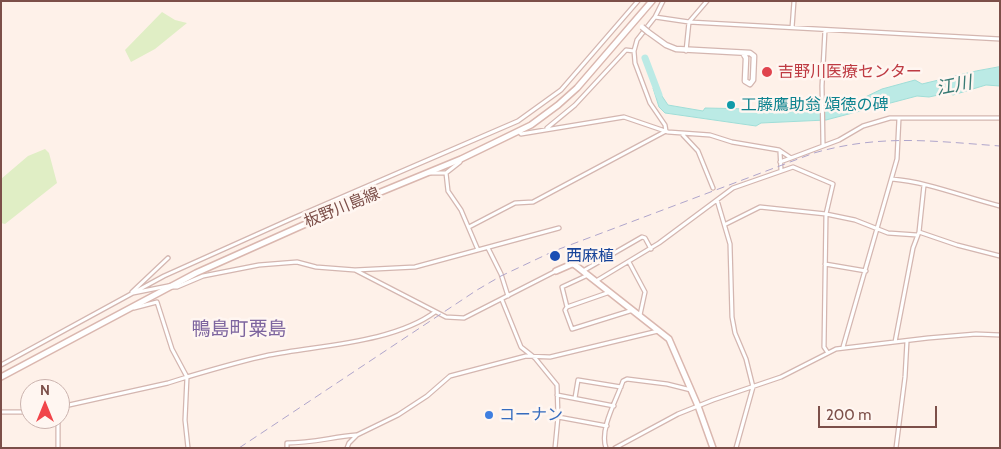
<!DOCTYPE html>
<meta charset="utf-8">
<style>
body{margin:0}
#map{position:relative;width:1001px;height:449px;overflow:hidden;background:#fef1e9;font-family:Cabin,sans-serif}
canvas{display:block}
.frame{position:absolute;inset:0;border:2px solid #7c4f49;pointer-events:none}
.north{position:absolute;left:20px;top:379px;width:50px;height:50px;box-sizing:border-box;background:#fff6f1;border:1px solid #cbb3ae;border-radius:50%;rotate:0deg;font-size:14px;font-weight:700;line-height:20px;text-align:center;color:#7c4f49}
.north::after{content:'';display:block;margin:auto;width:18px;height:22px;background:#f1454a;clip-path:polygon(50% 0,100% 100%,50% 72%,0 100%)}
.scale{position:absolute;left:818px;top:406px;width:119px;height:22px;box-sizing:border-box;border:2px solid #7c4f49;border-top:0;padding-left:6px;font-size:15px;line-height:18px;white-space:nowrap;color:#7c4f49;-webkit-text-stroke:4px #fff6f1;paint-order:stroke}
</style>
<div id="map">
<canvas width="1001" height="449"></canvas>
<div class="frame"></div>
<div class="north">N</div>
<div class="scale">200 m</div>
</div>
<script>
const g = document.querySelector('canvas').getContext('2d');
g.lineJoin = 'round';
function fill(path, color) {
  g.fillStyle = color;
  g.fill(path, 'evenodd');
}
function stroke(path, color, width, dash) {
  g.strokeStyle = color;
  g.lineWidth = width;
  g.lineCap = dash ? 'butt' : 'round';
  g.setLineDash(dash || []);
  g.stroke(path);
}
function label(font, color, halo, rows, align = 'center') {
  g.font = font + ' Cabin,"Noto Sans JP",sans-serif';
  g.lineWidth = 5;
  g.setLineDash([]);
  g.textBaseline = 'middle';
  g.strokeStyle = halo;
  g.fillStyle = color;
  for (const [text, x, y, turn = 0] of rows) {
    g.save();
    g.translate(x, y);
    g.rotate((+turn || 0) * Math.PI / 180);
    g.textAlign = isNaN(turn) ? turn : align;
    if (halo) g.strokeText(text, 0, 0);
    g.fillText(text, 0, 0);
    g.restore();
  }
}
fill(new Path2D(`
 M162,12L175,20L187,23L155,49L131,62L125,50Z
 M45,149L49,153L57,183L5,224L1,223V179L28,156Z`), '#e0eec5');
const water = new Path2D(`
 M1000,67V86L986,85L953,95L948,93L929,97L917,96L826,120L761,123L756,126L665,113L659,107L653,88L656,87L668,105L703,111L705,108L753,109L770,107L780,109L859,100L882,89L915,80L922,84L976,71Z`);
fill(water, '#bbeae5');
stroke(water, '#a0ddd7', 1);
stroke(new Path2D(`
 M645,58L659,95`), '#bbeae5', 7);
const minor = new Path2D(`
 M663,1L655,17L637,40L634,51L635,63L650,103L665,125L666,131
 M655,17L689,22L1000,39
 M792,28L794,1
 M686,51L689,22L707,1
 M547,128L575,105L626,50L634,51
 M519,131L521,134L624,117L668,132L710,135L732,142L779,150L791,158L839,140L863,126L890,118H1000
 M683,135L698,151L713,188
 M823,145L822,86L825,30
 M780,152L781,170
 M461,159L460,162L446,173L448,191L461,210L478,250
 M780,162L791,158
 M430,173H446
 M892,179C928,182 964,197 1000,206
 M717,200L730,244L732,317L735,333L746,359L753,387L736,448
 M726,224L760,207L826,214L855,220L888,233L917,235
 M469,227L515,203L533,202L666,131
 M919,232L957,245L1000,256
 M488,248L501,274L508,296
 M629,262L645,292L640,315
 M825,264L866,271
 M355,270L415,267L559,228
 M583,271L642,237L645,238L651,249
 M596,281L659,243L733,188L793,167L833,184L826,214L824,347L828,353
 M171,287H177L203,276L259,265L297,262L316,267L355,270L446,317L464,318L556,271
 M132,292L168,258
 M610,292L567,307L565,310L572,329L633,310
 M133,293L173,285
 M502,300L521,347L535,358L557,385L558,417L555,448
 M567,307L562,287L588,275
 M134,308L157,302L172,349L187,377C214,369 241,361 269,355C320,345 393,343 435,312
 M895,342L913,248L919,232L924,185
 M843,347L897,159L899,118
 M1,365L164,276L291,219L518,121L561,90L638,1
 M557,395L614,406
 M575,398L578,380L621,387
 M60,407L168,383L187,377L185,420L188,448
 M1,412H30
 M558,417L607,426
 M58,419V448
 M287,448V443C311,443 333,437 356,435
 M347,448L349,443L357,435L398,415L427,396L450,376L526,356L550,357L658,331
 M606,448C599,429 617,399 623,381L627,379L667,384L691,390
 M615,448L678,414L713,400L781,377L836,349L928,338L976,334L1000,335
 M896,448L905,377L907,341`);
const tertiary = new Path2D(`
 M648,32L666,45L676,49L750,53L754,56L753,80L750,84L745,81L746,58L743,53
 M573,254L575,265`);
const secondary = new Path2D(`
 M556,271L572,264L575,265L669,339L698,406L713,448
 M1,377L196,273L337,210L461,159L531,125L558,105L577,88L652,1`);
stroke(minor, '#d4b6b0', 5.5);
stroke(tertiary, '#d4b6b0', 7);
stroke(secondary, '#dab7af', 8);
stroke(minor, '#fff', 3);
stroke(tertiary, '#fff', 4.5);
stroke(secondary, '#fff', 5);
stroke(new Path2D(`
 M239,448L477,290L501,276L554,251L814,153C880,134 932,141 1000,146`), '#afa5cb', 1, [8, 5]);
const tertiaryBridge = new Path2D(`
 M642,27L648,32`);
stroke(tertiaryBridge, '#d4b6b0', 7, []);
stroke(tertiaryBridge, '#fff', 4.5);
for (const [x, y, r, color] of [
 [767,72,6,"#e0444e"],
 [731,105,5,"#0f9aa8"],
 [555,256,6,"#1a4fb4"],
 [489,415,5,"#3f7fe0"]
]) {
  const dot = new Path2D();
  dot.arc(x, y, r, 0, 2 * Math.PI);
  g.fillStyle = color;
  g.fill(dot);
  stroke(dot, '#fff6f1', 2);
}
label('16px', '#be3a42', '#fff6f1', [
 ["吉野川医療センター",778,72]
], 'left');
label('16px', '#0d838f', '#fff6f1', [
 ["工藤鷹助翁 頌徳の碑",741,105]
], 'left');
label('16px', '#7c4f49', '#fff6f1', [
 ["板野川島線",342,208,-22]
]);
label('16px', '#164399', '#fff6f1', [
 ["西麻植",566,256]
], 'left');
label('16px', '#366cbe', '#fff6f1', [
 ["コーナン",499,415]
], 'left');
label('italic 18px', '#387a74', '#fff6f1', [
 ["江川",954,86,-11]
]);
label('19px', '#7d659f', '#fff6f1', [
 ["鴨島町粟島",239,329]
]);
</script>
